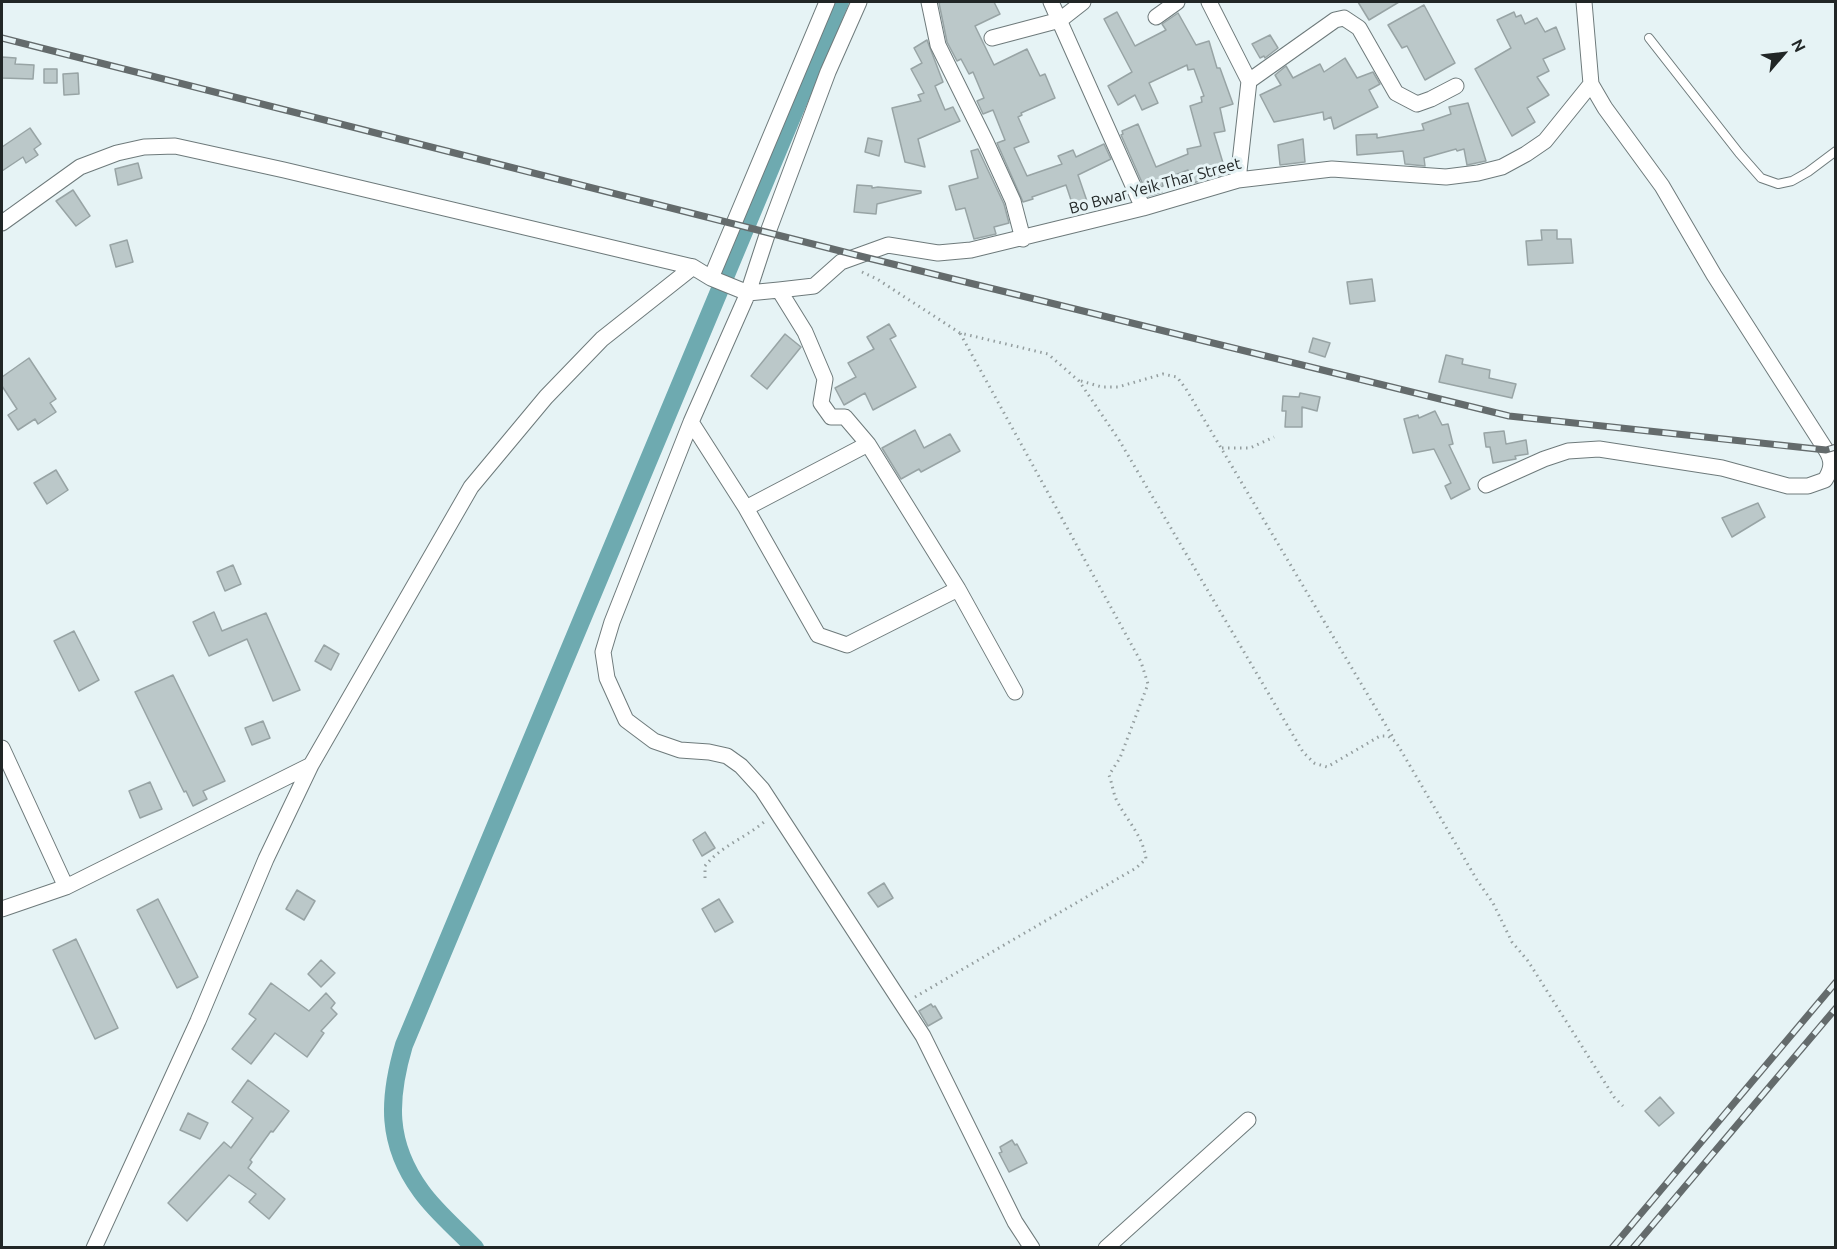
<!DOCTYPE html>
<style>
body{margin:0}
#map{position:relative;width:1837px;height:1249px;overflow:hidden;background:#e6f3f5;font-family:Ubuntu,sans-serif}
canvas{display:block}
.frame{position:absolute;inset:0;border:3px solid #212626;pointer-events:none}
.north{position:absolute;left:1753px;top:24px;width:60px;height:60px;-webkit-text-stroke:4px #e6f3f5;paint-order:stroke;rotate:62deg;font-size:16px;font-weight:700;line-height:24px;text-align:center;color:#212626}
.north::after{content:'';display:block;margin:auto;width:21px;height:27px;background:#212626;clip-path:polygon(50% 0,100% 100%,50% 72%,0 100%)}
</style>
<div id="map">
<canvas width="1837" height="1249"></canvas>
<div class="frame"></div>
<div class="north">N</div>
</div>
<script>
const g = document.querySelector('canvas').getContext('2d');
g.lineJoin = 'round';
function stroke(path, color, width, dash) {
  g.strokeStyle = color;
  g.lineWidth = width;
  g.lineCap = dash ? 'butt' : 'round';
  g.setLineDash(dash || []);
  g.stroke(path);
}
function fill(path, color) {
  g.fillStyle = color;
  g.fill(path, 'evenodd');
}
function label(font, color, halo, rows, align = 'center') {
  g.font = font + ' Ubuntu,sans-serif';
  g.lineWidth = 6;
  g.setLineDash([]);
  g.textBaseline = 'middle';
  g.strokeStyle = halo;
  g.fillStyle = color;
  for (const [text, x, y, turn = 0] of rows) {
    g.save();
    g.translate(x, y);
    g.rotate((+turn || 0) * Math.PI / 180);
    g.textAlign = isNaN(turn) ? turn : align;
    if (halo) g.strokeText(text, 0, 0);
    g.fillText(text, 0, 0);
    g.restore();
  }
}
stroke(new Path2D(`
 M475,1248C457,1229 436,1212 421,1191C386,1143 388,1099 404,1045L840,2`), '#6eaab0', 18);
const building = new Path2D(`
 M941,2H994L1000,14L975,26L994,65L1027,49L1040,76L1045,74L1055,98L1021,113L1022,115L1018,117L1029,142L1014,148L1027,176L1062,164L1058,156L1073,150L1076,157L1104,144L1111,159L1078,175L1089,207L1075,212L1066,185L1032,197L1033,199L1023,202L997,143L1005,140L993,110L983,114L977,101L984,98L973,72L969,74L961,59L957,61L947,42L939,3Z
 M1358,2H1399L1369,20Z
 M1424,5L1455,63L1425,80L1407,46L1402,48L1388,25Z
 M1117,12L1135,46L1166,30L1162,24L1178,13L1196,45L1209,41L1217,68H1220L1233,104L1220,108L1225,131L1214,133L1226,173L1193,183L1188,170L1162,180L1163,186L1161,187L1162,192L1148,196L1121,135L1123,134L1122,131L1138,124L1156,167L1188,154L1187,149L1201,146L1190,106L1202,102L1201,97L1204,96L1194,69L1188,70L1187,65L1149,83L1158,103L1142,110L1135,95L1118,105L1108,86L1132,72L1104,19Z
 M1514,12L1516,17L1521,15L1525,24L1537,18L1545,32L1556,27L1565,49L1543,59L1549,71L1537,77L1549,95L1527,108L1535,122L1512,136L1475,69L1511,48L1497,20Z
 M1270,35L1278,48L1265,58L1264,56L1260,58L1252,44Z
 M927,40L943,82L935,86L945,110L953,107L960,121L918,139L925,167L905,162L892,108L921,101L918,95L924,93L911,69L922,63L914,48Z
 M2,57L16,58L15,64L34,65L33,79L2,78Z
 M1345,58L1357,78L1373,72L1380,84L1369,90L1378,107L1334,129L1331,117L1324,120L1323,112L1274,122L1260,95L1281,85L1275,75L1286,66L1293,78L1320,64L1324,72Z
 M44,69H57V83H44Z
 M78,73L79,94L64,95L63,74Z
 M1468,103L1486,161L1467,165L1464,149L1457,151L1456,149L1424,158L1425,166L1405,164L1403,151L1357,155L1356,135L1377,134V138L1424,130L1422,124L1451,114L1449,107Z
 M30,128L41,144L34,149L38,155L26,163L23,157L2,171V147Z
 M868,138L882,141L879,156L865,152Z
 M1303,139L1305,162L1280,165L1278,145Z
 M978,149L1004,204L1009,223L994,227L996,234L974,239L965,208L956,210L949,186L978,178L971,151Z
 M138,163L142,178L118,185L115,169Z
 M857,185L872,186V188L878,187L921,191V193L877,204L876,214L854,212Z
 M73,190L90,216L76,226L56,201Z
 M1541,230H1557V239H1571L1573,263L1528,265L1526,241L1542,240Z
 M127,240L133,262L116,267L110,245Z
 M1372,279L1375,301L1350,304L1347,282Z
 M889,324L896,336L890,339L916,387L873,410L865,393L844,405L835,388L856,377L848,363L874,349L867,337Z
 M785,334L801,347L767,389L751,376Z
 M1313,338L1330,343L1325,357L1309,352Z
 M1446,355L1463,359L1462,364L1490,370L1489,378L1516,384L1512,398L1439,382Z
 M29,358L56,399L50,403L56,412L38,424L35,419L18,430L8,415L17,409L2,386V377Z
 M1300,393L1320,397L1317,411L1302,407V427H1285L1286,411H1282L1283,396L1299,397Z
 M1435,411L1442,425L1448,424L1453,444L1449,445L1470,489L1451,499L1445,486L1451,483L1434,449L1413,453L1404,419L1418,415L1419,418Z
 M915,430L924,448L950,434L960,451L921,472L919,469L901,479L882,448Z
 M1504,431L1506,444L1526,440L1528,454L1515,456L1516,459L1493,463L1490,447H1486L1484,433Z
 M56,470L68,490L47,504L34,483Z
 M1758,503L1765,517L1732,537L1722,518Z
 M233,565L241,584L225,591L217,572Z
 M214,612L222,631L266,613L300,690L273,701L247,639L209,656L193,622Z
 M74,631L99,680L79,691L54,641Z
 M324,645L339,654L331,670L315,661Z
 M173,675L225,781L203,791L207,799L193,806L186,791L184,792L135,692Z
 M263,721L270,738L252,745L245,728Z
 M150,782L162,809L140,818L129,791Z
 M705,832L715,848L702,856L693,840Z
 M884,883L893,898L878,907L868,893Z
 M297,890L315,901L304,920L286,909Z
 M158,899L198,977L177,988L137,910Z
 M719,899L733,922L715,932L702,909Z
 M76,939L118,1028L95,1039L53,950Z
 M321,960L335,973L321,987L308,974Z
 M271,983L309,1011L326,993L335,1003L331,1008L337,1014L321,1031L324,1033L307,1057L275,1033L251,1064L232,1049L256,1019L249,1014Z
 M931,1004L933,1007L935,1006L942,1018L928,1026L919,1011Z
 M248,1080L289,1111L273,1132L271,1131L250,1160L252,1162L248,1168L285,1199L269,1219L249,1202L256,1194L229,1175L187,1221L168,1203L224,1142L231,1148L253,1118L232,1102Z
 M1660,1097L1674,1113L1659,1126L1645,1111Z
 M188,1113L208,1123L200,1139L180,1130Z
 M1012,1140L1015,1145L1017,1144L1027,1163L1009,1172L999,1153L1002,1152L1000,1147Z`);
fill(building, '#bbc8c9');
stroke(building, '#98a4a5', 1.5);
const lane = new Path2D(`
 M1649,38L1739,153L1761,178L1778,184L1792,181L1808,172L1836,151`);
const street = new Path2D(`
 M859,2L828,72L768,232L748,293L691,422L612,622L603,652L607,678L626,720L654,741L680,750L709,752L727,756L741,766L762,789L923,1036L1015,1222L1032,1248
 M929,2L938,45L986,142L1013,201L1023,239
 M1051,2L1143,208
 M1209,2L1249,81L1238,180
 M1156,17L1177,2
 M992,38L1060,20L1083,2
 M1249,81L1335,20L1344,18L1359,28L1396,93L1417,104L1431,99L1456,86
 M2,223L80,167L117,153L144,147L175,146L284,170L693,267
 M711,278L827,2
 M779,290L805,332L825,379L821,403L831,417H845L868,444L958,589L1015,692
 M691,422L746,508L818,635L847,645L958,589
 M1486,485L1544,459L1568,451L1599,449L1722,468L1788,486H1808L1825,480C1832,469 1833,461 1826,450L1714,275L1662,186L1605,108L1591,84
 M746,508L868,444
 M2,748L66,887
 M2,909L66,887L311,765L471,487L546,397L602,339L693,267L711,278L748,293L779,290L814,286L841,262L888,245L938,253L971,250L1143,208L1238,180L1332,169L1446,177L1478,173L1502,167L1526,154L1545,141L1591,84L1584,2
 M94,1248L198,1021L266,859L311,765
 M1106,1248L1248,1120`);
stroke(lane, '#6e7a7b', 10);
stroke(street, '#6e7a7b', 17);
stroke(new Path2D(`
 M862,272L877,279L960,333L1048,354L1079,381L1119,440L1303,752L1314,763L1327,767L1380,736H1388L1396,742L1477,880L1493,903L1512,942L1528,961L1614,1097L1623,1106
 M1081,381L1102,387H1118L1163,374L1177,377L1186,389L1394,739
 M1222,448H1250L1274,437
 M705,878V866C721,846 745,838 764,822
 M915,997L1136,868L1146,859C1143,835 1126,820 1116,799C1113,792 1112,783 1109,775L1120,758L1148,684L1141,662L960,333`), '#949e9f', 3, [1.5, 4.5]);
stroke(lane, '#fff', 8);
stroke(street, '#fff', 15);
const rail = new Path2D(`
 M2,38L860,256L1509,416L1826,450L1836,447
 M1612,1248L1836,982
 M1633,1248L1836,1008`);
stroke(rail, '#646b6c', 7);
stroke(rail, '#e6f3f5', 4.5, [14]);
label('16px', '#212626', '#e6f3f5', [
 ["Bo Bwar Yeik Thar Street",1155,186,-15]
]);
</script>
